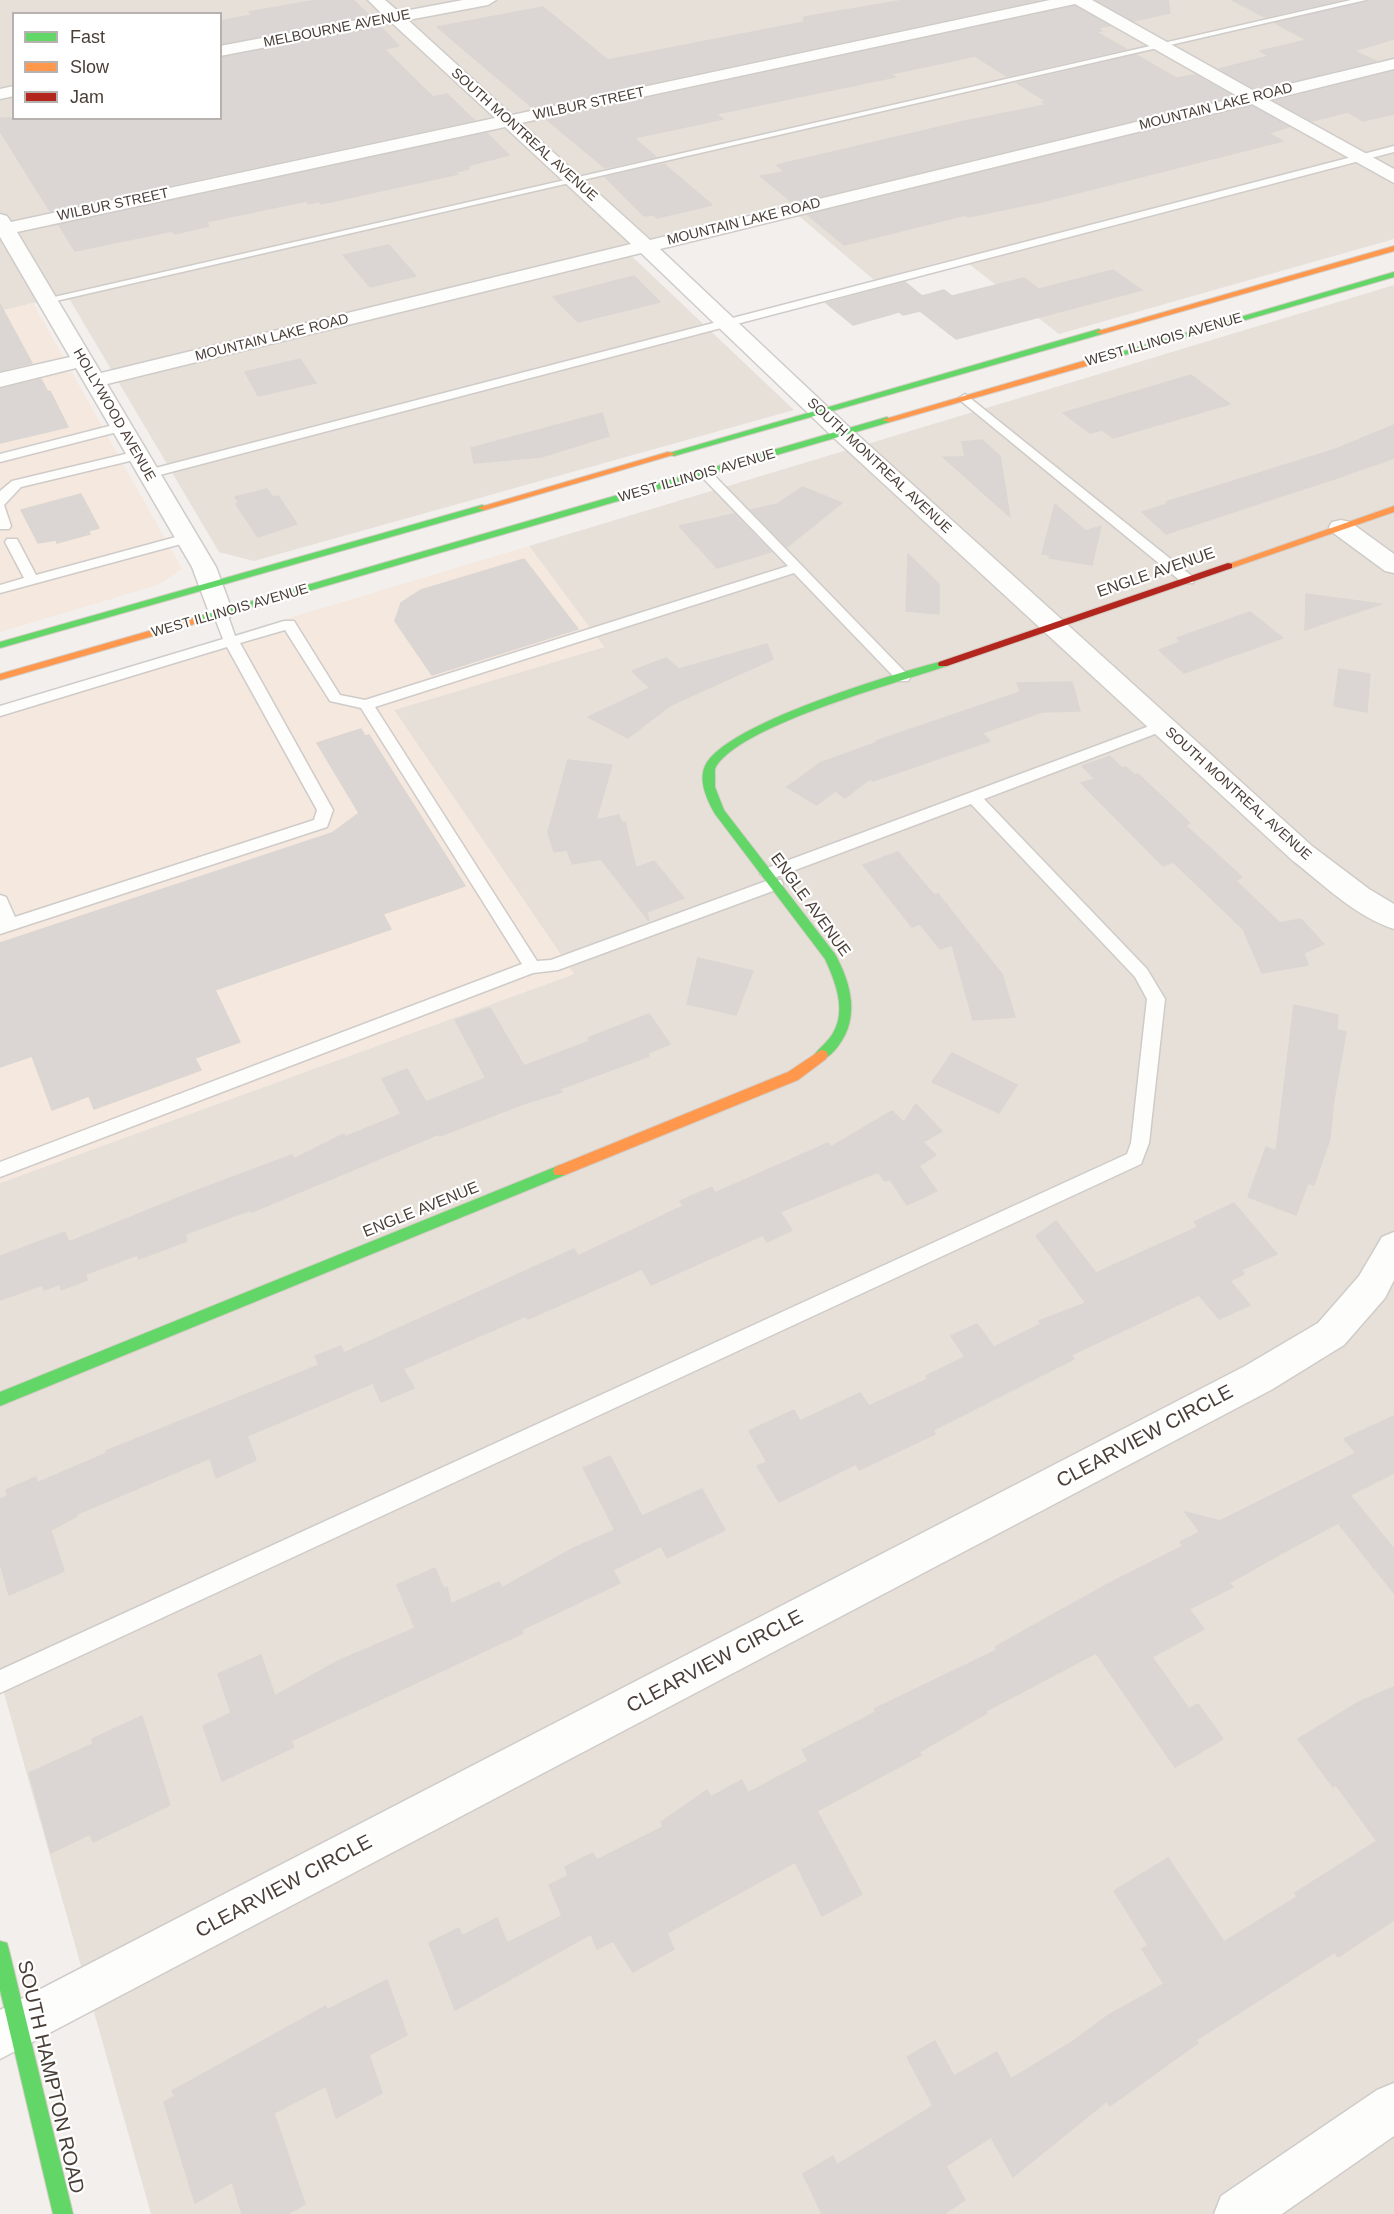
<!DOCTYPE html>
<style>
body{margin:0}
#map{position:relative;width:1394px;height:2214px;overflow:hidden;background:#f2efec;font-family:Arial,sans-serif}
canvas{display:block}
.legend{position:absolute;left:12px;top:12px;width:210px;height:108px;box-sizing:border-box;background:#fff;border:2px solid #b7b2af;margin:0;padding:8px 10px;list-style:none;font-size:18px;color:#4a3f37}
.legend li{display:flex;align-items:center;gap:12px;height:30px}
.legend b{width:30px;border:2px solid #b7b2af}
</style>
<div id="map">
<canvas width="1394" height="2214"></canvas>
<ul class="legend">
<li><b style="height:8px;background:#63d668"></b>Fast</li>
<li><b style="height:8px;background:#ff974d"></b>Slow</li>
<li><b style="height:8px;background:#b3261e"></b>Jam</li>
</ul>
</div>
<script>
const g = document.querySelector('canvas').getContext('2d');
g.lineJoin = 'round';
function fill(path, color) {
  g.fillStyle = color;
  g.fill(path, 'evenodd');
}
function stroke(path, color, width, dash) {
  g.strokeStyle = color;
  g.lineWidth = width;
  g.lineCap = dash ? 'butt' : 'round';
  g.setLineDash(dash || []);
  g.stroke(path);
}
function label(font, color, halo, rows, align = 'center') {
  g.font = font + ' Arial,sans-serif';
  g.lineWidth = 4.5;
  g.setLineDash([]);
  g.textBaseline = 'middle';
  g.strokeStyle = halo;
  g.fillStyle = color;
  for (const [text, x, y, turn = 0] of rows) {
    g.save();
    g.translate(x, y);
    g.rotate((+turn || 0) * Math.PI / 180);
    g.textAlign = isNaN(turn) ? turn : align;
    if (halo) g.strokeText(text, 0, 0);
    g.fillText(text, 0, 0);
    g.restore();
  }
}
fill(new Path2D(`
 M0,0H1394V239L1059,334L960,257L874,280L785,204L621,246L794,410L254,561L219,552L70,300L33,303L0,311ZM14,14H220V118H14Z
 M1394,285V2214H151L0,1679V1183L574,974L394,710L604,647L529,546Z`), '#e7e0d9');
fill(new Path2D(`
 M33,303L182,569L158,585L0,632V311Z
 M529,546L604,647L394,710L574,974L0,1183V705Z`), '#f5e8df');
const building = new Path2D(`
 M317,0H353L369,15L220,44V21L252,15L249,12Z
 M905,0H1039L533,108L437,27L543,7L608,60L804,22V17Z
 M1097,0H1168L1170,13L1133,21Z
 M1232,0H1341L1265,17Z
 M1368,0H1394V39L1354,51L1376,61L1256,90L1219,69L1269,56L1260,51L1307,40L1275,23Z
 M1075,6L1109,26L1097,28L1102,31L1096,32L1126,49L1007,76L975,56L891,74L895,77L716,114L723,119L634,138L656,157L605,168L547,120Z
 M381,27L399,46L384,49L433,97L447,94L474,120L50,211L0,131V118H220V58Z
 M1136,55L1176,78L1195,75L1233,96L793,203L760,176L784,172L777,165L965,121L1046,105L1042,102L1046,101L1017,83Z
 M1394,71V114L1363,121L1348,112L1312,121L1275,101Z
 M1252,106L1289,127L1268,133L1283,141L1041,202L968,217L966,215L844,245L808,215Z
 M487,133L509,155L467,166L469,169L455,172L458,174L321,204L319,201L309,204L306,201L206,222L209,226L175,234L172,231L75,251L59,225Z
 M664,164L712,205L657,218L653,215L644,216L605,177Z
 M389,245L416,276L370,287L343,255Z
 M1113,270L1142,290L956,339L920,311L903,315L899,312L853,325L826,303L905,282L922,296L944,290L952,296L1024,278L1039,289Z
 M634,276L660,302L578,322L553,297Z
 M0,304L32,363L0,371Z
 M300,359L316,383L258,396L245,372Z
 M1191,375L1230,404L1113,438L1102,430L1090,433L1063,413Z
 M41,379L48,392L50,391L68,427L0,443V389Z
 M602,413L609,436L541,457L474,463L471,448Z
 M1394,425V458L1337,478L1166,534L1142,512L1168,504L1166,502L1336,449Z
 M982,440L1000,456L1010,517L943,457H965L962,442Z
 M802,487L842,503L787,547L751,510L777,504Z
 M267,489L272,497L278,496L297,524L258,537L236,504L239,503L235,497Z
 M81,494L99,528L88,531L90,534L57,543L56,540L38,543L21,510Z
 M1055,504L1086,531L1101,526L1092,565L1049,558L1050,555L1042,554Z
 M734,514L771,552L717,568L679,526Z
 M908,554L939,584V614L906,611Z
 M524,559L578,629L432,675L395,621L401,603L421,590Z
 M1306,594L1381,604L1305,630Z
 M1250,612L1283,638L1184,673L1159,650L1181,642L1177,638Z
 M767,644L773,659L671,705L628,738L588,717L650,688L632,671L666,658L679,669Z
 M1339,669L1370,674L1367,712L1334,706Z
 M1072,682L1080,711L1042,712L982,733L990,741L873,781L870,779L845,798L835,791L817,805L787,787L820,763L878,742L876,741L1020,692L1017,683Z
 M361,729L365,736L369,735L465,886L383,914L391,929L215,990L240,1042L195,1058L201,1070L94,1109L89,1096L52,1110L32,1056L0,1067V943L332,833L359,813L317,743Z
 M1110,756L1122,768L1126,767L1135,775L1138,774L1190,823L1185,825L1242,877L1236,881L1280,923L1301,919L1324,944L1304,953L1308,965L1262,973L1243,929L1173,862L1163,866L1081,783L1095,779L1082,766Z
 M568,760L612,765L596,820L619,815L622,823L625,822L636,868L654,861L684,898L647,912L649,921L601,859L572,864L567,850L554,852L548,832Z
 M898,852L934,895L938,894L1002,974L1015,1017L973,1020L952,945L940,949L920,924L912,927L863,865Z
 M698,958L753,971L736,1015L687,1004Z
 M1294,1005L1338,1015L1337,1030L1346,1032L1334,1099L1330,1139L1314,1185L1308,1183L1296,1215L1248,1197L1266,1147L1276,1151Z
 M490,1008L524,1066L590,1041L588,1038L649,1014L670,1044L648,1053L649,1056L560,1089L562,1092L523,1104L440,1136L439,1134L252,1212L251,1210L185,1234L187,1241L139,1259L137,1255L86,1274L87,1280L61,1290L60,1284L44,1290L43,1285L0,1300V1256L65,1232L69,1242L193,1192L292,1155L294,1159L344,1134L345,1137L401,1114L382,1079L407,1069L426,1102L486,1078L455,1020Z
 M952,1053L1017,1085L999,1113L932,1082Z
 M916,1104L942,1131L923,1142L936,1155L919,1166L937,1191L907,1205L890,1179L885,1181L878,1172L780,1212L792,1230L767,1242L763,1235L651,1285L642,1269L528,1319L526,1316L403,1369L414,1388L381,1402L373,1383L247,1436L256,1460L216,1478L210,1458L77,1514V1516L51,1530L64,1571L9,1595L0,1563V1499L8,1496L6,1490L36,1477L37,1483L107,1453L106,1451L319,1365L315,1356L341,1346L344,1353L574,1249L578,1256L683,1206L680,1201L712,1187L715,1193L828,1143L831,1147L892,1111L904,1122Z
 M1234,1203L1277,1254L1241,1270L1244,1274L1230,1281L1250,1305L1219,1319L1199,1295L1071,1355L1074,1359L933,1430L935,1434L859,1470L856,1464L779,1502L757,1466L767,1462L749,1431L794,1410L800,1421L860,1393L869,1406L928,1379L926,1376L965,1357L951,1336L977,1324L994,1347L1041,1324L1039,1321L1086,1303L1036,1236L1056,1221L1096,1273L1198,1227L1194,1222Z
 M1394,1416V1473L1350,1495L1394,1549V1593L1338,1523L1282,1553L1229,1583L1233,1587L1189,1609L1204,1629L1152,1657L1189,1709L1198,1704L1223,1739L1175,1767L1096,1653L986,1711L987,1713L919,1752L921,1755L817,1811L862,1894L822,1916L795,1862L667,1933L674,1949L633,1972L613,1941L597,1949L591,1934L455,2010L429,1943L459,1928L462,1936L497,1918L507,1943L562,1916L549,1885L568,1876L565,1867L593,1853L597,1860L663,1827L661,1822L707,1790L711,1797L742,1780L748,1793L808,1761L802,1750L876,1712L874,1709L997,1650L995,1647L1108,1584L1183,1546L1180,1542L1200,1532L1185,1512L1220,1521L1356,1453L1344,1439Z
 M610,1456L642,1516L702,1489L725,1530L667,1558L661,1546L613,1570L620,1583L521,1630L523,1633L291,1741L294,1747L222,1781L203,1726L231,1713L218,1674L261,1655L275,1696L338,1661L415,1628L397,1585L435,1568L444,1589L447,1587L451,1604L499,1582L502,1588L574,1548L615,1530L583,1468Z
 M1394,1687V1920L1338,1957L1335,1952L1196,2040L1198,2043L1110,2106L1107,2101L1013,2177L991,2137L946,2166L965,2200L944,2214H822L803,2174L833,2156L837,2165L933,2106L907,2057L935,2041L954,2076L997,2052L1011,2079L1072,2042L1107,2016L1164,1984L1142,1949L1148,1945L1114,1891L1168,1858L1224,1942L1297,1897L1295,1893L1377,1841L1336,1785L1333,1787L1298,1739L1359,1702Z
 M142,1716L170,1805L93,1842L90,1834L51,1853L29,1773L93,1744L92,1739Z
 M387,1980L407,2035L369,2055L382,2093L336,2118L326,2086L274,2113L305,2204L288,2214H242L232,2182L195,2203L164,2102L175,2096L172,2091L326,2006L327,2010Z`);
fill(building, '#dbd6d3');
stroke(building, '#dbd6d2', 1.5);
const lane = new Path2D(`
 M1351,0H1366L47,303L41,300Z
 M1394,146V152L152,477H144L142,474L144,471Z
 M965,394L1193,577V583H1183L961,401L959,398Z
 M121,423L127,427L125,430L0,462V454Z
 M138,451L144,455L142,458L21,487L4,505L11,526L9,529H0V491L12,481Z
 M705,469L709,470L908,675L910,678L908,681H898L794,573L375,707L537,961L551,960L769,880H781L783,884L781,888L558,970L533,973L0,1177V1162L522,964L361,708L330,701L285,630L240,643L333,810L327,827L0,934V895L6,897L15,917L314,820L317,810L227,647L0,716V706L223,639L213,613L220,609L227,613L235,636L284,621H294L340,695L365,700L788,566L701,476L699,473Z
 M187,534L192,535V541L0,593V585L24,578L5,542L7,539H17L36,575Z
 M1163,721L1170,726L1168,729L984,799L1147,969L1165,999L1149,1143L1141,1164L0,1693V1670L1127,1154L1131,1143L1147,999L1135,977L971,804L774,878L768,880L760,874L762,870Z`);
const street = new Path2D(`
 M368,0H385L399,12L463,0H496L488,5L408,20L512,115L1050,0H1092L1256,92L1394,59V69L1269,100L1394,169V183L1252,104L660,249L850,428L1312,846L1369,889L1394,904V929C1356,917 1323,884 1292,860L834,438L641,253L107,384L216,567L233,613L229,618L220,621L211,618L192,567L76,368L0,387V373L70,357L0,237V214L7,216L11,222L495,118L392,23L220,56V46L383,15ZM1075,4L1239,97L650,240L521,123ZM505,127L631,244L101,373L17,232Z
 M14,86V96L0,99V89Z
 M1341,520L1350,522L1394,554V573L1385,571L1332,532L1329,527L1332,522Z
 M1394,1232V1280L1385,1298L1344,1345L1271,1390L0,2059V2010L1245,1366L1318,1323L1359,1276L1382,1237Z
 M1394,2083V2136L1282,2214H1214L1221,2196L1377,2090Z`);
const fast = new Path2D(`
 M1394,272V277L1121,356L1114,354Z
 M1099,329L1103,332L1102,334L674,456L666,454Z
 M887,417L892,420L890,422L198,623L194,624L189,621L190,619Z
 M482,505L485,506V510L0,648V642Z
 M943,661L947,662V666C900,682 734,727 715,769V787L724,810L835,954C851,983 860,1017 839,1045C835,1051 828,1058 821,1060L814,1055C820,1047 828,1042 833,1033C847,1010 835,981 825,959L715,814C707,800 698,781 705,766C724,724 896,673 943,661Z
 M560,1165L565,1167L567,1171L565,1175L0,1406V1392Z
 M0,1941L7,1943L9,1950L73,2214H53L0,1990Z`);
const slow = new Path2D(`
 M1394,246V251L1102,334L1095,332Z
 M1118,351L1122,354L1121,356L890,422L882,420Z
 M668,452L676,454L485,510L477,508Z
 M1394,506V512L1232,568L1228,569L1223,566Z
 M194,618L198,619V623L0,680V674Z
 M821,1050L826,1051L828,1055L826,1059L798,1080L565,1175H555L553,1171L555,1167L788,1072Z`);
const jam = new Path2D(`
 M1228,563L1232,564V568L947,666H939L938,664L939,662Z`);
stroke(lane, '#cfcbc8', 3);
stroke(street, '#cfcbc8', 3);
stroke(fast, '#d4ccc4', 2);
stroke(slow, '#d4ccc4', 2);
stroke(jam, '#d4ccc4', 2);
fill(lane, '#fdfdfc');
fill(street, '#fdfdfc');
fill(fast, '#63d668');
fill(slow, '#ff974d');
fill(jam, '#b3261e');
label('14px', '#4a3f37', '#fff', [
 ["MELBOURNE AVENUE",337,29,-11],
 ["WILBUR STREET",589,104,-12],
 ["MOUNTAIN LAKE ROAD",1216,107,-14],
 ["SOUTH MONTREAL AVENUE",524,135,42],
 ["WILBUR STREET",113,205,-12],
 ["MOUNTAIN LAKE ROAD",744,222,-14],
 ["MOUNTAIN LAKE ROAD",272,338,-14],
 ["WEST ILLINOIS AVENUE",1164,340,-16],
 ["HOLLYWOOD AVENUE",114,415,60],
 ["SOUTH MONTREAL AVENUE",879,466,43],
 ["WEST ILLINOIS AVENUE",697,476,-16],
 ["WEST ILLINOIS AVENUE",230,611,-16],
 ["SOUTH MONTREAL AVENUE",1238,794,42]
]);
label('16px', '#4a3f37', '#fff', [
 ["ENGLE AVENUE",1156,573,-19],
 ["ENGLE AVENUE",810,905,54],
 ["ENGLE AVENUE",421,1210,-22]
]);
label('20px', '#4a3f37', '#fff', [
 ["CLEARVIEW CIRCLE",1145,1437,-28],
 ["CLEARVIEW CIRCLE",715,1662,-28],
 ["CLEARVIEW CIRCLE",284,1887,-28],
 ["SOUTH HAMPTON ROAD",50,2077,77]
]);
</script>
